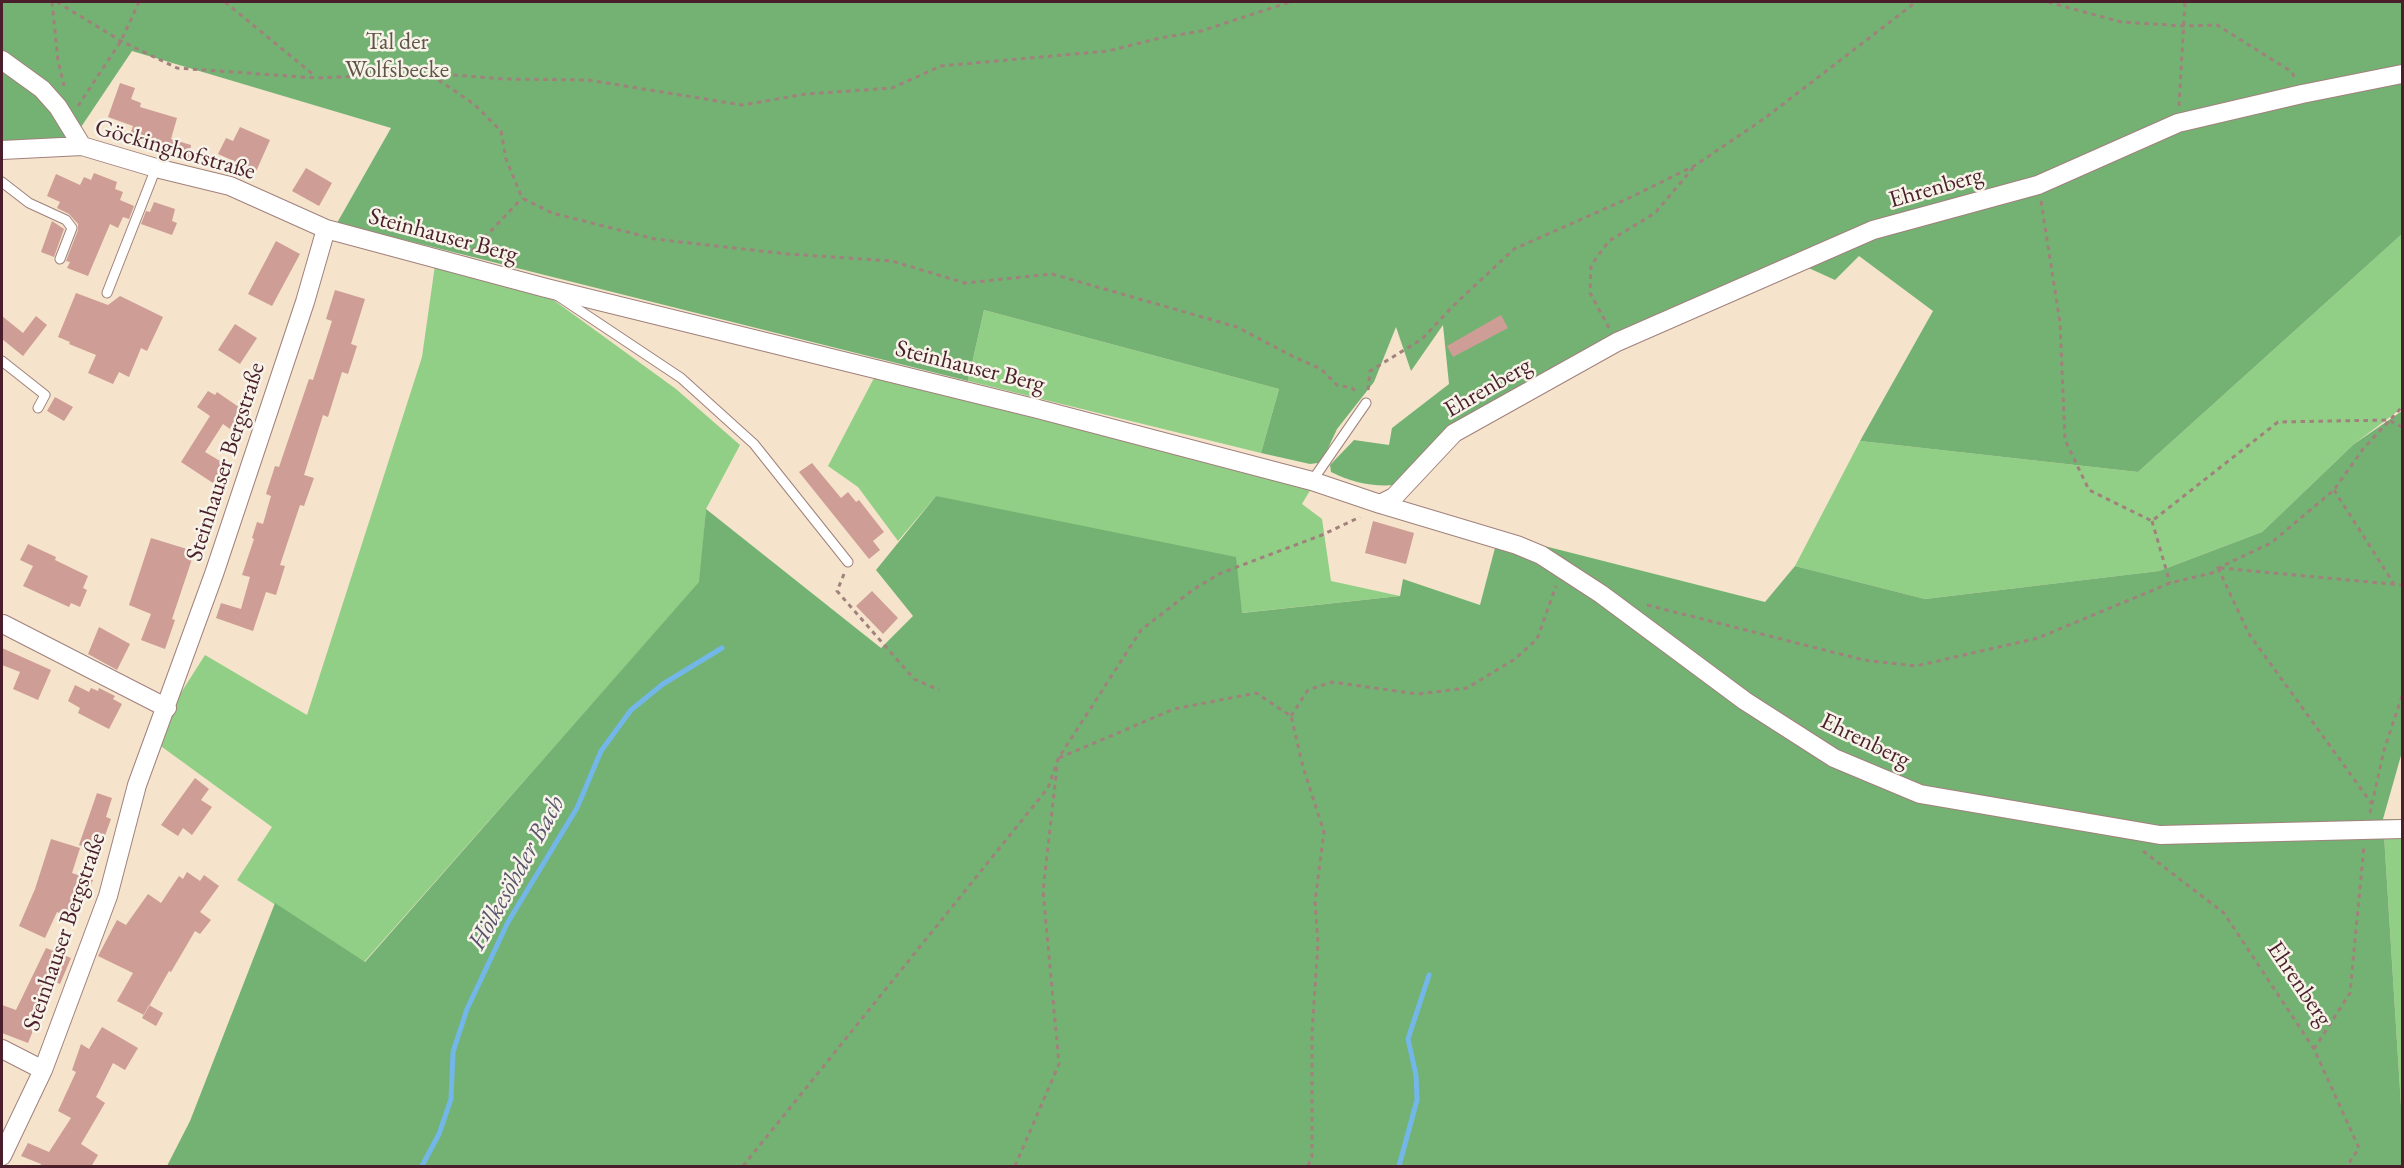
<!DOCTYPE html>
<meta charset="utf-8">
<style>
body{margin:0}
#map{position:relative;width:2404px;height:1168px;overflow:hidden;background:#f5e3cc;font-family:"EB Garamond",serif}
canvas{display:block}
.frame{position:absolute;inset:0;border:3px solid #4a1f2b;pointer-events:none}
</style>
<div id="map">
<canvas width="2404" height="1168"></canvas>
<div class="frame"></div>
</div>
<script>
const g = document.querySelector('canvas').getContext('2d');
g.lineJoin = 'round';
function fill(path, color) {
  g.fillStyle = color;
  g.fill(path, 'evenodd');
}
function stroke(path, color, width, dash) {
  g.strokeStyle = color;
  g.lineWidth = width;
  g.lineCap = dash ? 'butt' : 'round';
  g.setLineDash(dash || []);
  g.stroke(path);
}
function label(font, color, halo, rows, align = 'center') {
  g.font = font + ' "EB Garamond",serif';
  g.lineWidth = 5;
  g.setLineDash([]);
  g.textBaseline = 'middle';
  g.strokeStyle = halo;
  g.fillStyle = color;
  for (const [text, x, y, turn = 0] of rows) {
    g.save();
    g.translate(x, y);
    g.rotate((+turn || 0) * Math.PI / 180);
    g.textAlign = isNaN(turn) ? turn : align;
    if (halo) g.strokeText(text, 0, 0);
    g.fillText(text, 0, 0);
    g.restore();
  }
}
fill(new Path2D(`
 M2402,234V408L2354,444L2262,532L2159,571L1925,599L1795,566L1860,441L2138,472Z
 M435,265L548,296L676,389L740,445L706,509L700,582L364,962L237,880L272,827L158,744L170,710L205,655L307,715L422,357Z
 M984,310L1279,389L1261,453L968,381Z
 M874,378L1312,487L1302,504L1322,519L1331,581L1400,596L1241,613L936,496L898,541L858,487L828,466Z
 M2383,819H2402V1122Z`), '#91cf86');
fill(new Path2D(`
 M2,2H2402V234L2138,472L1860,441L1933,311L1859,256L1835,280L1802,265L1548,380L1395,485C1372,487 1351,482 1331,472L1330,465L1354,440L1389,445L1392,428L1449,384L1443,325L1411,371L1396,327L1374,382L1337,429L1323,459L1318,463L1310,464L1261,453L1279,389L984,310L968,381L337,223L391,128L132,51L73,139L2,141Z
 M2402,411V752L2383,819L2402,1122V1166H167L190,1121L275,903L365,962L699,582L706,509L881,648L913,616L876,570L936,496L1236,557L1242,613L1400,596L1403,579L1480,605L1496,544L1505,536L1765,602L1795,566L1925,599L2159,571L2262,532L2354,444Z`), '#74b273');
stroke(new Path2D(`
 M422,1166L439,1134L451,1099L453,1052L467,1009L508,922L577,808L601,751L631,710L663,684L722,648
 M1399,1166L1417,1100L1416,1075L1408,1039L1429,975`), '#73b6e8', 5);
fill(new Path2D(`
 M120,83L135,88L131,99L141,103L140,107L177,118L171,139L191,145L189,159L155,149L157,144L130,135L133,126L108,117Z
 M240,127L270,140L254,176L238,169L239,167L235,165L236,162L218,154L226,138L233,141Z
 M306,168L332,183L319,206L292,191Z
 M94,173L117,182L115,189L123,192L120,200L134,206L129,219L123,217L118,228L110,224L88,276L67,268L70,262L66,261L78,230V224L69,214L57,208L60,202L47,196L56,174L80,185L84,177L91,180Z
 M154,202L175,209L172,221L177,223L172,235L141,224L146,211L150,212Z
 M52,221L64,229L54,257L41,252Z
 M276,241L300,254L272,306L248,294Z
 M335,290L365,299L351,344L357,346L348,374L342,372L328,417L323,415L304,475L314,478L304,506L300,505L280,565L285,566L276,595L266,592L253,631L216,618L221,603L241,609L250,577L242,575L254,539L252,538L257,522L263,524L271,496L266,494L275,466L279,467L309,379L313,380L332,321L326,319Z
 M76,293L108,305L120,296L163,317L147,351L141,348L129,377L119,372L113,384L88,373L96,355L69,344L70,342L58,337Z
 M1501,315L1508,328L1453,357L1447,346Z
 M2,316L23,333L36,316L47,325L23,356L2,339Z
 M235,324L257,338L240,364L218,350Z
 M208,391L215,395L217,392L243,410L230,429L223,424L205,452L225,464L213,483L181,462L210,416L197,407Z
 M55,397L73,407L64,421L47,411Z
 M812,463L841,498L848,492L856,502L859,500L884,532L873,541L880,550L869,559L799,472Z
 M1373,521L1414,533L1406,564L1365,553Z
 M151,538L187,549L185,557L192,559L172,619L175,620L165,649L141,640L151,614L129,605Z
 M28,544L56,557L55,560L88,576L83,588L87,590L80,607L71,603L69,607L23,586L33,566L20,560Z
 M872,591L898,618L883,634L856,606Z
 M99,627L130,644L117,670L88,654Z
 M2,648L51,670L38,700L13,689L20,672L2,665Z
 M75,685L89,692L91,688L98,691L99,688L115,696L113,699L122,704L109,729L78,713L80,708L68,701Z
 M195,778L209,789L201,800L212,807L192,835L183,828L178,836L161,825Z
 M97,793L112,798L106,817L111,819L99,852L79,845Z
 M51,839L80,848L72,873L93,880L86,899H84L74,920L57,912L45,938L19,926L35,889Z
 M187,872L200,881L204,875L219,886L200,912L211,920L200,934L195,931L171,972L169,971L144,1015L117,1001L133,973L98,956L117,920L126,925L148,894L161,903L179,876L183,879Z
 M46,948L71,958L60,984L53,981L28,1043L2,1033V1005L16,1010Z
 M149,1005L163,1013L156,1026L142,1018Z
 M102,1027L138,1048L125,1070L113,1063L96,1097L105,1103L81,1144L98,1155L91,1167H40L41,1164L21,1156L28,1143L49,1152L71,1118L58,1111L76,1072L72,1070L81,1044L89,1049Z`), '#ce9d95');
const lane = new Path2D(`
 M2,182L29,203L66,220L72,228L60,259
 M107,293L156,168
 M558,296L681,378L754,444L848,562
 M2,361L45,395L38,408
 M1312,481L1366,403`);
const street = new Path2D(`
 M2,60L42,89L58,107L82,146
 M2,150L82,146L156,168L230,186L326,229L546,288L1038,409L1312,481L1380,504L1517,545L1541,555L1601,594L1745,701L1834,758L1920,794L2160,835L2402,829
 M1380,504L1394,497L1454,433L1617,342L1873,230L2038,185L2178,123L2302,94L2402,74
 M3,624L167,708
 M2,1049L43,1070
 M2,1156L43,1070L108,896L137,785L214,574L305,302L326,229`);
stroke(lane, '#a0817c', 11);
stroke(street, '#a0817c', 20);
stroke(new Path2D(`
 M52,2L58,61L64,86
 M57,2L121,41L177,68L316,78L429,73L504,79L588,80L742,105L806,94L892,88L941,66L1108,51L1160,38L1201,31L1290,2
 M225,2L315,76
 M2048,2L2121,22L2185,26L2217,25L2292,72L2295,79
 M431,75L474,104L501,131L506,159L522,198L552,213L655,239L788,254L892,261L965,283L1052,274L1237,327L1292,356L1321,369L1337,385L1352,388L1357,393
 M78,106L121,41L139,2
 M2179,106L2185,2
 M2041,201L2060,323L2065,440L2089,490L2152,521L2278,422L2389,420L2402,427
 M472,251L522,198
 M1609,328L1590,293L1591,265L1609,241L1655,213L1693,168
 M1368,390L1370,371L1422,339L1453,306L1514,249L1627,199L1694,166L1765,118L1916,2
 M2334,490L2394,584
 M2152,521L2170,583
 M2218,568L2249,634L2372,804
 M2220,568L2402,585
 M844,574L837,591L914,679L939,690
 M1647,605L1864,660L1916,666L2038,638L2170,583L2212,573L2218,568L2271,543L2334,490L2363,449L2402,407
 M1291,716L1308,690L1332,682L1418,694L1467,688L1515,659L1537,639L1556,586
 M1059,758L1174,709L1256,693L1291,716L1303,767L1324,832L1315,901L1318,943L1312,1033V1156L1308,1166
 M2370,813L2384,750L2402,696
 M2143,851L2224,913L2314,1049L2359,1148L2347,1166
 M2314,1049L2350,993L2364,846
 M743,1166L1048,788L1058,759L1141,630L1194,589L1221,573L1322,535L1360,517
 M1015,1166L1059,1064L1043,891L1057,767`), '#a0817c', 3, [4.5, 4.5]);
stroke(lane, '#fff', 9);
stroke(street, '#fff', 18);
label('24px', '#5f5446', '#f7f3e8', [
 ["Tal der",397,42],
 ["Wolfsbecke",397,70]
]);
label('24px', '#4a1f2b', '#f7f3e8', [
 ["Göckinghofstraße",175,150,16],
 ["Ehrenberg",1936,188,-16],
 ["Steinhauser Berg",443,236,15],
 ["Steinhauser Berg",970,367,14],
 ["Ehrenberg",1488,388,-30],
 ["Steinhauser Bergstraße",226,462,-72],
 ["Ehrenberg",1865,741,26],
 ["Steinhauser Bergstraße",65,932,-71],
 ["Ehrenberg",2299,984,56]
]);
label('italic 26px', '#58546d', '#f7f3e8', [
 ["Hölkesöhder Bach",517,873,-61]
]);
</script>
